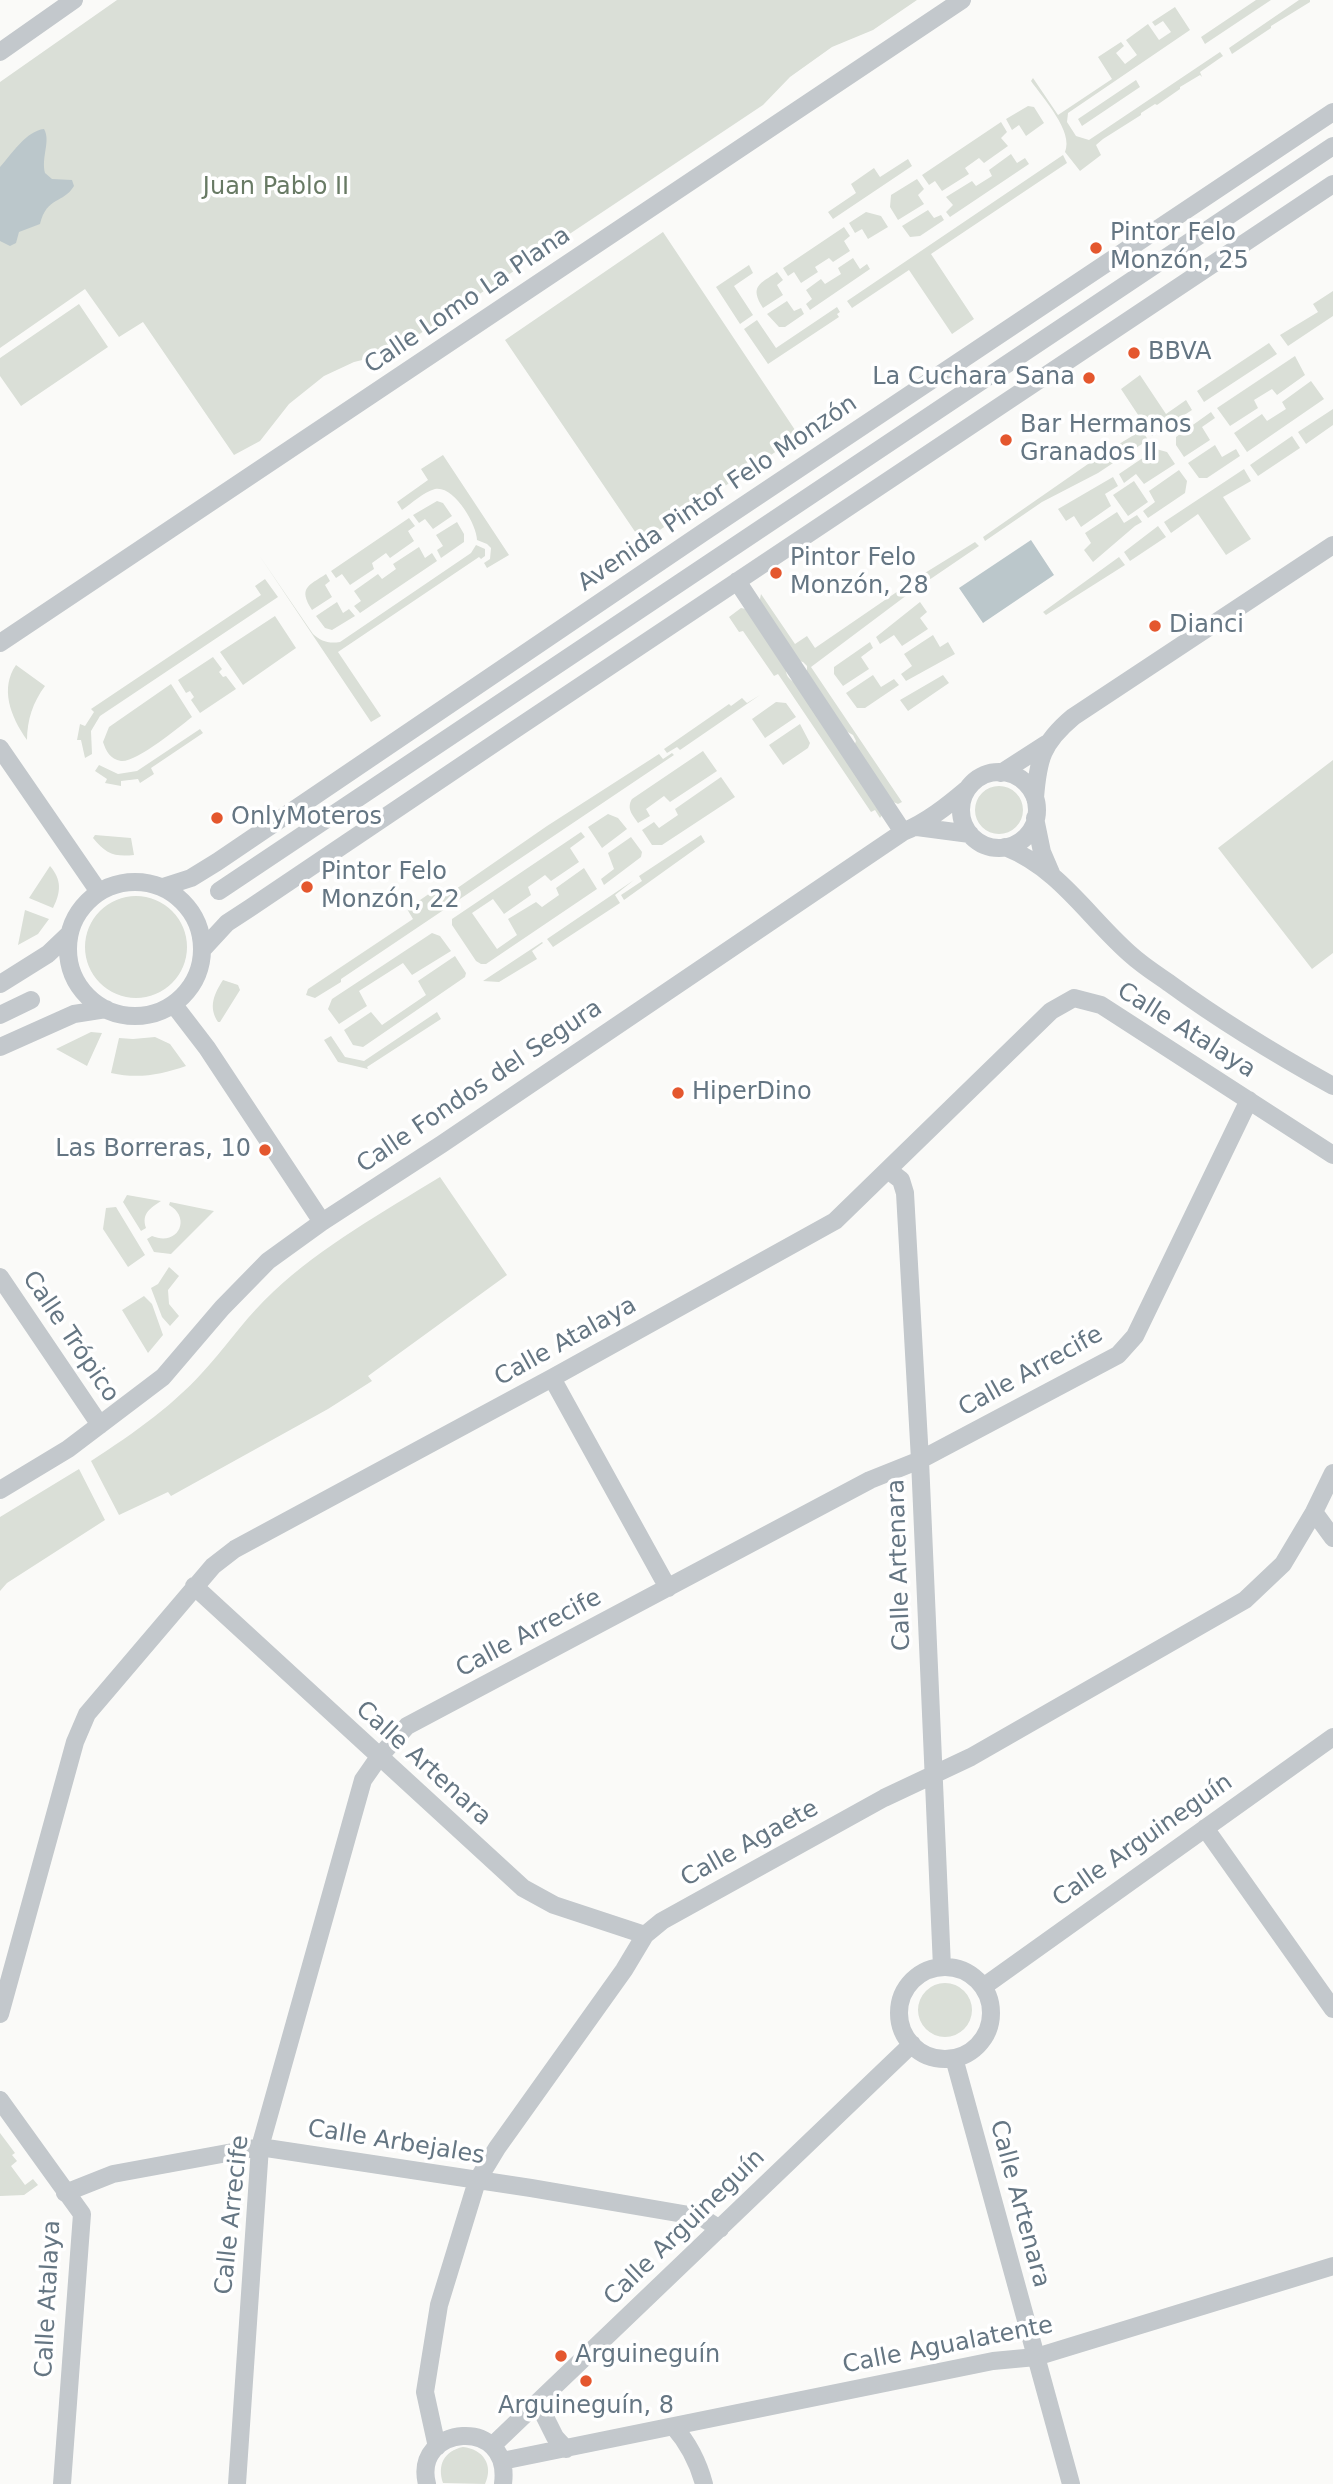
<!DOCTYPE html>
<meta charset="utf-8">
<style>
body{margin:0}
canvas{display:block;background:#fafaf8}
</style>
<canvas width="1333" height="2484"></canvas>
<script>
const g = document.querySelector('canvas').getContext('2d');
g.lineJoin = 'round';
function fill(path, color) {
  g.fillStyle = color;
  g.fill(path, 'evenodd');
}
function stroke(path, color, width, dash) {
  g.strokeStyle = color;
  g.lineWidth = width;
  g.lineCap = dash ? 'butt' : 'round';
  g.setLineDash(dash || []);
  g.stroke(path);
}
function label(font, color, halo, rows, align = 'center') {
  g.font = font + ' "DejaVu Sans",sans-serif';
  g.lineWidth = 7;
  g.setLineDash([]);
  g.textBaseline = 'middle';
  g.strokeStyle = halo;
  g.fillStyle = color;
  for (const [text, x, y, turn = 0] of rows) {
    g.save();
    g.translate(x, y);
    g.rotate((+turn || 0) * Math.PI / 180);
    g.textAlign = isNaN(turn) ? turn : align;
    if (halo) g.strokeText(text, 0, 0);
    g.fillText(text, 0, 0);
    g.restore();
  }
}
fill(new Path2D(`
 M117,0H917L873,30L832,47L790,77L763,105L391,353L354,362L324,376L289,404L260,441L234,455L143,322L119,337L85,289L0,348V82Z
 M1256,0H1271L1205,44L1201,37Z
 M1299,0H1310V2L1271,26V28L1232,54L1229,48Z
 M1175,7L1190,30L1068,113L1067,122L1076,136L1089,140L1220,52L1223,56L1200,72L1202,77L1200,75L1180,87V89L1157,105L1155,104L1141,113V115L1103,139L1096,145L1101,155L1080,171L1065,152C1074,132 1043,98 1031,81L1033,78L1058,115L1112,79L1098,57L1121,42L1124,46L1116,53L1125,64L1137,55L1126,40L1148,24L1159,40L1171,32L1163,21L1155,26L1152,22Z
 M1136,80L1140,87L1082,126L1078,119Z
 M1028,106L1034,107L1044,123L1026,136L1019,125L1012,130L1006,119Z
 M1001,122L1007,132L1001,138L1008,146L984,163L979,158L965,168L969,174L942,191L935,181L929,185L922,175Z
 M1011,154L1017,163L1025,158L1029,164L950,217L946,212L953,205L946,197L972,181L976,186L992,176L989,170Z
 M1063,155L1067,163L931,254L974,319L952,334L909,270L852,308L847,301Z
 M908,159L912,166L833,219L828,212L856,193L851,184L874,168L880,177Z
 M917,179L924,189L918,195L924,204L898,220L890,207L891,195Z
 M928,210L934,218L941,215L944,220L920,236L910,237L902,226Z
 M866,212L881,216L888,227L868,239L862,229L855,233L849,223Z
 M844,227L850,236L844,241L850,251L833,262L829,258L815,267L818,272L801,283L794,272L788,276L783,268Z
 M663,232L799,436L642,542L505,340Z
 M853,258L860,269L867,264L870,269L810,310L806,304L812,299L806,290L821,279L825,284L841,274L838,268Z
 M749,265L753,273L734,286L753,315L740,324L716,287Z
 M777,272L783,280L777,285L783,295L763,308C749,286 760,284 777,272Z
 M1333,291V316L1288,346L1280,335L1318,312L1313,304Z
 M787,301L794,311L801,308L804,314L785,327H779L767,314Z
 M79,304L108,347L21,406L0,376V358Z
 M837,307L840,312L837,314L839,317L768,364L744,329L757,320L776,348Z
 M1269,343L1277,354L1204,402L1197,391Z
 M1295,356L1305,375L1277,395L1272,389L1254,400L1258,408L1230,426L1217,408Z
 M1140,375L1166,414L1186,400L1192,410L1152,436L1121,389Z
 M1311,381L1324,399L1247,452L1234,433L1262,414L1267,421L1286,409L1282,402Z
 M1333,409V425L1306,444L1298,432Z
 M1211,412L1215,418L1202,427L1210,440L1184,457L1176,445V437Z
 M1142,430L1148,440L1098,473L1042,502L985,541L983,537L1101,455Z
 M1292,436L1300,448L1258,476L1250,465Z
 M1215,445L1222,457L1236,449L1240,456L1207,478H1199L1188,463Z
 M1156,449L1167,452L1175,464L1144,484L1136,474L1124,483L1119,474Z
 M443,455L509,555L487,568L484,563L490,559L491,548L487,544L477,540C477,525 454,485 435,489C424,492 412,503 402,510L397,502L428,480L421,469Z
 M1244,469L1251,481L1223,497L1251,539L1226,555L1198,514L1171,533L1164,522Z
 M1179,470L1187,481L1185,493L1148,518L1143,511L1155,502L1149,491Z
 M1113,477L1118,486L1105,494L1111,506L1081,527L1074,516L1066,521L1058,509Z
 M1134,481L1148,502L1128,516L1113,495Z
 M437,501L443,503L452,516L433,529L425,519L419,523L413,515Z
 M1117,512L1124,523L1137,515L1142,522L1135,526L1093,562L1084,550L1091,543L1085,533Z
 M409,518L415,526L408,531L414,541L390,558L386,553L372,563L374,569L350,585L342,574L336,578L331,571Z
 M457,522L464,534V542L441,558L437,550L443,546L436,535Z
 M1158,526L1166,537L1130,561L1124,552Z
 M975,542L979,546L907,595L811,667L902,802L898,804L891,801L854,746L856,741L853,735L844,730L807,676V666L803,662L795,660L759,604L761,594L795,644L807,636L815,648L920,576Z
 M476,545L485,549V556L481,559L479,557L338,652L381,716L371,722L259,555L313,634C321,641 328,644 340,642L471,553Z
 M419,547L425,558L432,553L437,561L360,613L354,606L361,601L354,591L378,574L382,579L396,569L393,564Z
 M1119,557L1125,565L1046,615L1043,612Z
 M326,574L330,581L325,585L332,597L312,610C298,588 308,586 326,574Z
 M265,579L278,597L100,716L91,731L92,754L85,758L81,740H77L80,724L85,726L94,712L91,709L261,595L255,586Z
 M337,602L343,613L349,609L355,616L332,630L325,628L316,616Z
 M920,602L927,612L920,618L928,629L902,646L894,635L880,644L876,637Z
 M741,608L751,610L787,664C785,673 786,677 794,682L882,815L880,818L875,810L871,812L778,674L774,676L743,631L739,632L729,617Z
 M275,616L296,648L243,685L220,652Z
 M933,635L940,647L948,642L955,654L906,681L901,674L912,666L904,654Z
 M870,642L873,648L861,657L869,669L843,686L834,674V667Z
 M213,657L222,669L219,672L223,677L226,676L236,689L200,713L191,700L194,697L190,691L186,693L178,680Z
 M16,665L45,686C33,702 27,720 27,740C10,716 0,688 16,665Z
 M873,675L881,687L894,679L899,685L865,708H857L846,693Z
 M943,675L949,683L908,711L900,700Z
 M171,684L192,717C179,727 136,763 121,761C110,759 106,751 103,742L109,727Z
 M760,695L680,750L677,747L667,753L664,749L729,704L731,706L742,698L747,703Z
 M776,702L786,703L796,717L765,738L752,719Z
 M800,724L810,743L808,748L783,765L769,745Z
 M200,729L203,733L151,768L154,774L140,783L138,779L121,781V786L105,783L107,779L95,771L99,765L118,774L137,771Z
 M703,751L717,771L670,802L664,796L646,809L650,816L638,823C633,815 626,809 632,799Z
 M672,753L674,755L341,979V982L315,998L306,995L308,989L413,919L407,909L436,889L443,898L547,826L659,754L663,759Z
 M1333,760V953L1312,969L1218,848Z
 M721,777L735,797L662,845H652L642,830L654,822L659,828L678,815L675,809Z
 M975 810a24 24 0 1 1 48 0a24 24 0 1 1-48 0Z
 M608,814L618,818L627,829L602,848L588,827Z
 M581,832L585,837L570,848L579,862L551,881L545,875L528,887L531,895L504,914L493,899L472,913L497,949L517,935L508,919L536,902L542,907L559,895L556,888L584,868L597,889L486,964H481L476,961L452,925V919Z
 M95,835L131,838L134,855C114,857 106,854 93,838Z
 M701,835L705,842L624,900L621,895L642,881L639,876Z
 M631,837L642,852L641,857L604,885L601,879L614,869L608,853Z
 M50,866C62,880 61,892 53,908L29,898Z
 M634,880L615,895L620,903L553,947L547,939Z
 M85 947a51 51 0 1 1 102 0a51 51 0 1 1-102 0Z
 M25,910L49,919L38,934L18,945Z
 M432,933L440,936L451,951L412,975L403,963L359,991L367,1006L339,1024L328,1009L332,999Z
 M542,942L543,943L532,951L537,959L499,982L483,981Z
 M455,956L466,973L465,977L363,1047L353,1045L344,1030L371,1012L382,1025L426,995L418,981Z
 M223,980L238,985L240,990L220,1022H218C208,1007 214,994 223,980Z
 M437,1012L441,1019L367,1067L368,1069L338,1062L324,1040L331,1036L345,1057L364,1061Z
 M91,1032L102,1033L87,1066L56,1049Z
 M155,1037L170,1044L186,1066C160,1075 138,1079 111,1073L119,1038L133,1039Z
 M440,1177L507,1275L368,1376L372,1381L328,1409L171,1496L168,1492L119,1515L91,1461C134,1433 176,1404 210,1364C231,1340 249,1314 273,1292C322,1246 383,1212 440,1177Z
 M127,1195L161,1201C151,1208 141,1213 146,1228L141,1231L123,1202Z
 M170,1202L214,1211L171,1254L154,1252L147,1239L152,1236C178,1247 192,1218 169,1205Z
 M116,1207L145,1255L128,1267L103,1229L106,1208Z
 M169,1267L179,1276L168,1290L169,1304L179,1316L170,1326L162,1317L151,1288L158,1284Z
 M144,1296L152,1304L163,1335L148,1353L122,1310Z
 M79,1469L105,1520L7,1583L0,1591V1517Z
 M918 2010a27 27 0 1 1 54 0a27 27 0 1 1-54 0Z
 M0,2133L15,2153L12,2155L17,2161L11,2166L25,2185L33,2179L38,2185L24,2195L0,2196Z
 M463,2447C483,2449 494,2465 485,2484L443,2483C437,2465 444,2451 463,2447Z`), '#dadfd7');
fill(new Path2D(`
 M44,129C51,141 41,157 45,173L52,179L72,180L74,186C63,204 47,196 40,224L19,232L16,243L10,246L0,241V167C12,154 26,131 44,129Z
 M1031,540L1054,575L983,623L959,588Z`), '#bbc7cb');
stroke(new Path2D(`
 M0,52L74,0
 M737,581L903,832
 M0,643L962,0
 M0,748L99,892
 M961 810a38 38 0 1 1 76 0a38 38 0 1 1-76 0Z
 M1001,773L1046,744
 M1035,798C1038,759 1042,743 1073,717L1333,545
 M1035,818L1042,852L1051,873
 M917,827L970,834
 M1005,847C1060,869 1087,916 1130,954C1142,965 1156,974 1169,983C1221,1021 1277,1055 1333,1086
 M68 949a67 67 0 1 1 134 0a67 67 0 1 1-134 0Z
 M163,887L191,878L217,862L704,532L1333,112
 M219,891L1333,146
 M203,949L227,923L250,908C610,665 971,423 1333,184
 M0,984L48,954L69,934
 M174,1005L207,1048L322,1222
 M0,1015L31,1000
 M0,1047L74,1014L106,1009
 M888,1170L901,1180L905,1193L920,1460L942,1967
 M0,1277L100,1425
 M552,1378L668,1588
 M0,1490L68,1449L163,1377L222,1308L268,1261L322,1222L442,1144L903,832C927,822 947,806 966,790
 M1314,1512L1333,1538
 M194,1586L523,1888L554,1905L645,1935
 M1205,1828L1333,2009
 M899 2013a46 46 0 1 1 92 0a46 46 0 1 1-92 0Z
 M983,1987L1333,1737
 M0,2014L75,1742L87,1714L213,1566L235,1549L552,1378L835,1221L1051,1011L1074,998L1101,1005L1333,1155
 M954,2058L1071,2484
 M0,2100L82,2214L62,2484
 M65,2193L113,2174L260,2147L531,2188L701,2217L720,2229
 M538,2403L555,2437L566,2449
 M674,2427C689,2444 698,2462 704,2484
 M492,2446L912,2044
 M437,2447L425,2392L439,2305L477,2181L497,2148L624,1970L645,1935L662,1921L884,1798L971,1757L1245,1600L1283,1564L1314,1512L1333,1473
 M502,2461L993,2361L1036,2357L1333,2266
 M237,2484L260,2147L363,1780L379,1757L407,1726L870,1480L920,1460L1118,1355L1135,1336L1249,1100
 M427,2484C412,2425 512,2415 503,2484`), '#c3c8cc', 18);
for (const [x, y, r, color] of [
 [1096,248,7,"#e4572e"],
 [1134,353,7,"#e4572e"],
 [1089,378,7,"#e4572e"],
 [1006,440,7,"#e4572e"],
 [776,573,7,"#e4572e"],
 [1155,626,7,"#e4572e"],
 [217,818,7,"#e4572e"],
 [307,887,7,"#e4572e"],
 [678,1093,7,"#e4572e"],
 [265,1150,7,"#e4572e"],
 [561,2356,7,"#e4572e"],
 [586,2381,7,"#e4572e"]
]) {
  const dot = new Path2D();
  dot.arc(x, y, r, 0, 2 * Math.PI);
  g.fillStyle = color;
  g.fill(dot);
  stroke(dot, '#fff', 2.5);
}
label('24px', '#687a64', '#fff', [
 ["Juan Pablo II",276,188]
]);
label('24px', '#657683', '#fff', [
 ["Pintor Felo",1110,234],
 ["Monzón, 25",1110,262],
 ["BBVA",1148,353],
 ["La Cuchara Sana",1075,378,"right"],
 ["Bar Hermanos",1020,426],
 ["Granados II",1020,454],
 ["Pintor Felo",790,559],
 ["Monzón, 28",790,587],
 ["Dianci",1169,626],
 ["OnlyMoteros",231,818],
 ["Pintor Felo",321,873],
 ["Monzón, 22",321,901],
 ["HiperDino",692,1093],
 ["Las Borreras, 10",251,1150,"right"],
 ["Arguineguín",575,2356],
 ["Arguineguín, 8",586,2407,"center"]
], 'left');
label('24px', '#657683', '#fff', [
 ["Calle Lomo La Plana",468,301,-34],
 ["Avenida Pintor Felo Monzón",718,494,-34],
 ["Calle Atalaya",1186,1031,32],
 ["Calle Fondos del Segura",480,1087,-34],
 ["Calle Trópico",70,1337,56],
 ["Calle Atalaya",566,1342,-29],
 ["Calle Arrecife",1031,1372,-29],
 ["Calle Artenara",900,1565,-92],
 ["Calle Arrecife",529,1634,-28],
 ["Calle Artenara",423,1764,42],
 ["Calle Arguineguín",1143,1841,-35],
 ["Calle Agaete",750,1844,-29],
 ["Calle Arbejales",396,2143,9],
 ["Calle Artenara",1019,2204,75],
 ["Calle Arrecife",233,2215,-84],
 ["Calle Arguineguín",685,2228,-44],
 ["Calle Atalaya",49,2299,-87],
 ["Calle Agualatente",948,2346,-11]
]);
</script>
